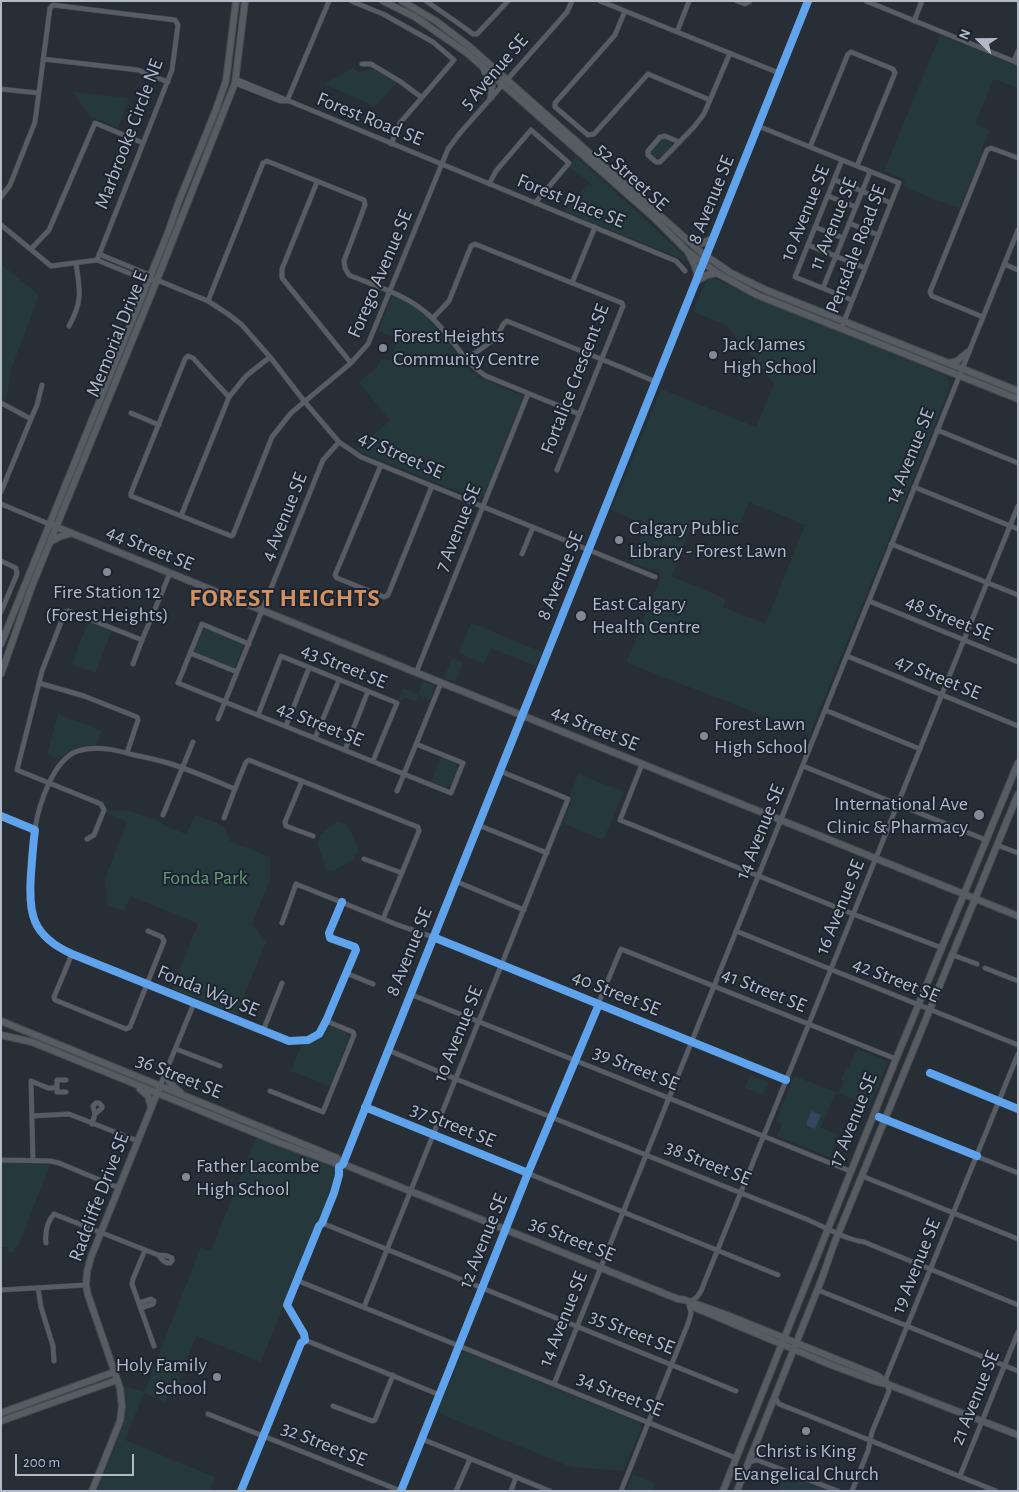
<!DOCTYPE html>
<style>
body{margin:0}
#map{position:relative;width:1019px;height:1492px;overflow:hidden;background:#282e36;font-family:"Alegreya Sans",sans-serif}
canvas{display:block}
.frame{position:absolute;inset:0;border:2px solid #b2bac7;pointer-events:none}
.north{position:absolute;left:954px;top:15px;width:50px;height:50px;-webkit-text-stroke:4px #1b2430;paint-order:stroke;rotate:292deg;font-size:14px;font-weight:700;line-height:20px;text-align:center;color:#b2bac7}
.north::after{content:'';display:block;margin:auto;width:18px;height:22px;background:#b2bac7;clip-path:polygon(50% 0,100% 100%,50% 72%,0 100%)}
.scale{position:absolute;left:15px;top:1454px;width:119px;height:22px;box-sizing:border-box;border:2px solid #b2bac7;border-top:0;padding-left:6px;font-size:15px;line-height:18px;white-space:nowrap;color:#b2bac7;-webkit-text-stroke:4px #1b2430;paint-order:stroke}
</style>
<div id="map">
<canvas width="1019" height="1492"></canvas>
<div class="frame"></div>
<div class="north">N</div>
<div class="scale">200 m</div>
</div>
<script>
const g = document.querySelector('canvas').getContext('2d');
g.lineJoin = 'round';
function fill(path, color) {
  g.fillStyle = color;
  g.fill(path, 'evenodd');
}
function stroke(path, color, width, dash) {
  g.strokeStyle = color;
  g.lineWidth = width;
  g.lineCap = dash ? 'butt' : 'round';
  g.setLineDash(dash || []);
  g.stroke(path);
}
function label(font, color, halo, rows, align = 'center') {
  g.font = font + ' "Alegreya Sans",sans-serif';
  g.lineWidth = 4;
  g.setLineDash([]);
  g.textBaseline = 'middle';
  g.strokeStyle = halo;
  g.fillStyle = color;
  for (const [text, x, y, turn = 0] of rows) {
    g.save();
    g.translate(x, y);
    g.rotate((+turn || 0) * Math.PI / 180);
    g.textAlign = isNaN(turn) ? turn : align;
    if (halo) g.strokeText(text, 0, 0);
    g.fillText(text, 0, 0);
    g.restore();
  }
}
fill(new Path2D(`
 M940,35L1018,66V88L993,79L975,124L990,130L981,151V157L959,209L904,187L905,182L904,179L884,171Z
 M353,68L358,72L373,69L397,83L377,104L372,105L324,84Z
 M73,92L127,98L129,101L118,128L94,118L91,119Z
 M665,138L670,141L672,145C668,152 661,160 653,157L651,152C653,147 660,139 665,138Z
 M576,156L685,256L691,264L672,255L564,211L587,185L591,186L592,185L570,167L572,161Z
 M1,264L39,295L11,370L6,400L1,398Z
 M711,277L746,294L942,374C949,379 950,384 948,393L810,734L630,664L627,661L660,579V575L658,570L654,569H649L632,562L644,533L639,531L636,524L637,521L611,510L661,389L756,427L774,384L726,325L693,312C698,301 701,285 711,277ZM749,502L805,525L765,624L723,607L726,599L671,576L693,521L735,537Z
 M393,297H397L416,307L429,318L469,369L480,378L521,395L522,399L483,497L479,499L374,458L356,449L390,421L359,382L377,367L382,358L389,361L398,339L378,331L390,300Z
 M88,622L112,631L95,673L72,664Z
 M471,623L542,652L536,666L491,648L484,664L459,653Z
 M206,629L244,644L235,668L195,652L194,649L202,631Z
 M452,658L463,662L455,682L444,678Z
 M423,681L433,686L434,690L430,700L418,695L416,701L404,697L400,701L398,699L403,688L418,694Z
 M58,714L102,731L96,745C82,744 70,750 59,759L47,754Z
 M441,757L455,763L458,768L451,785L445,787L431,782Z
 M578,774L624,792L604,838L601,839L562,823L571,802L572,799L570,795Z
 M108,810L133,812L151,819L153,818L168,827L186,834L195,815L218,823L224,827L230,841L270,857V879L252,924L266,941L237,1015L172,989L198,924L130,896L124,911L107,905L105,878L127,822L107,813Z
 M337,821L346,824L350,830L359,851L355,855V859L335,870L327,871L317,843L320,839V835Z
 M329,1026L346,1032L349,1037L330,1086L291,1071L301,1046L315,1039Z
 M857,1049L888,1062L870,1106L839,1093L835,1094L821,1127L838,1135L830,1157L777,1136L782,1124L776,1121L794,1076L839,1093L844,1081L841,1080L846,1068L848,1069Z
 M750,1075L768,1082L763,1095L745,1088Z
 M257,1136L346,1170L337,1192H331L321,1218L317,1221L261,1362L196,1336L174,1393L169,1394L166,1402L144,1393L125,1440L215,1477L210,1491H97L124,1422L127,1404L124,1386L144,1392L201,1247L211,1251Z
 M1,1162L50,1165L18,1247H15V1252H8V1247H1Z
 M466,1352L638,1422L641,1425V1429L623,1471L571,1467L440,1414L438,1411L462,1353Z
 M786,1470L838,1491H778Z
 M633,1474L655,1483L652,1491H626Z`), '#25383c');
fill(new Path2D(`
 M811,1111L821,1115L815,1129L806,1125Z`), '#35475f');
const street = new Path2D(`
 M351,1L383,14L433,42L454,60L400,123L391,144
 M426,1L455,21L473,34H477L508,1
 M600,1L779,73
 M737,1L745,4L750,1
 M866,1L1018,63
 M625,11L615,35L555,103V107L588,135L594,134L648,74L710,100
 M914,21L922,1
 M677,32L689,1
 M43,59L138,70L168,82
 M1014,61L1018,51
 M362,64H371L401,82L421,97
 M236,79L676,261L685,271
 M235,83L280,101H286
 M1,89L38,93
 M287,101L329,1
 M758,126L899,183L841,329
 M679,142L665,136L660,137L648,151V155L656,162H660L694,127L704,114L730,53
 M810,147L848,54L851,52L893,69L895,73L857,166
 M842,160L795,277L852,300
 M835,180L891,203
 M317,182L282,269V278L351,363
 M489,184L496,171L531,130L569,163L535,203
 M828,196L856,207
 M1,197L10,185L35,122L50,8L53,5L175,20L178,25L172,70L97,260L51,266L1,225
 M849,223L878,235
 M815,227L843,238
 M808,245L865,268
 M31,249L49,230L95,123L143,143
 M99,254L152,276
 M97,260L148,281L157,280L208,301L228,314L242,325L270,357L304,401L339,442L361,457L655,577
 M1004,264L1018,270
 M572,283L595,227
 M823,288L870,172
 M208,301L263,163L267,161L364,200L365,205L344,261L345,268L349,275C378,287 408,295 431,317C451,335 462,361 486,376L579,414
 M983,317L932,296L930,292L987,150L991,148L1018,158
 M433,318L449,301L471,246L475,244L622,303L623,306L557,470
 M69,326C83,301 80,290 76,263
 M466,359C476,352 491,344 498,334C502,329 501,324 507,321L628,370L656,382
 M229,397L193,358L188,356L185,359L131,493V496L231,536L233,535L272,437L291,413L351,363L368,344L448,149L460,133L567,12L572,1
 M1,403L31,419L1,492
 M131,413L159,425
 M31,419L37,405L42,385
 M937,430L1018,463
 M381,465L335,575L337,578L384,597L388,595L432,486
 M914,487L1018,529
 M1,504L49,524
 M181,516L229,397L246,376L270,357
 M891,544L1018,595
 M522,554L533,527
 M1,561L16,568L17,574L1,612
 M869,601L1018,662
 M249,644L202,624L178,683L451,793L463,763L416,744
 M190,653L237,672
 M847,656L1018,726
 M133,664L142,640
 M416,673L528,394
 M39,683L84,696L137,717L138,720L127,753
 M825,710L920,749
 M258,715L281,656L397,703L373,761
 M218,719L323,460L339,442
 M286,726L309,668
 M315,738L339,680
 M345,750L368,691
 M642,764L620,820L853,914L942,948
 M803,766L986,840
 M302,781L285,822L286,826L313,836
 M397,791L441,683
 M163,815L193,742
 M1,816L35,830
 M224,818L235,789
 M478,825L547,853
 M87,839L94,835L104,810L101,804L17,770L42,671L65,612L69,611L142,640L170,573
 M997,845L1018,853
 M364,859L402,873
 M455,881L524,910
 M342,902L329,933L330,938L355,947L356,950L326,1021L319,1034L308,1040L289,1041L72,954C53,946 39,935 32,915C27,901 30,884 32,870C33,856 32,841 35,828C39,805 53,759 78,751C96,745 116,750 134,755C146,757 157,760 168,763C191,770 213,780 235,789L246,762L249,760L418,827L419,831L383,919
 M282,923L296,884L398,925L433,937L502,964L786,1080
 M736,931L1018,1045
 M72,954L54,997L55,1000L126,1029L130,1027L164,941L162,937L148,931
 M953,955L977,964
 M985,968L1018,981
 M346,973L373,984
 M410,994L850,1171
 M263,1031L282,983
 M176,1049L220,1066
 M388,1050L456,1079L806,1219C825,1227 844,1239 864,1242L1018,1305
 M930,1073L1018,1109
 M66,1080H57V1092H66
 M160,1086L194,1003
 M270,1091L323,1112L354,1035L353,1032L326,1021
 M365,1107L778,1275
 M32,1116L69,1114L138,1141
 M879,1117L1018,1173
 M92,1124L95,1114L102,1108V1106L99,1103H96L93,1106L95,1114
 M1,1160L50,1161L59,1163L119,1188
 M33,1161L31,1081L48,1088H55L56,1086
 M862,1176L1018,1239
 M46,1243C45,1233 47,1222 54,1214L158,1255C163,1255 167,1255 172,1258V1261L170,1263C165,1264 161,1259 158,1255
 M145,1250L133,1279L132,1284L154,1346
 M38,1288L41,1307L53,1346L54,1361
 M1,1290L86,1285
 M818,1290L1018,1371
 M690,1302L697,1297L701,1291L1018,506
 M139,1303L151,1299L154,1301L153,1304L141,1308
 M364,1307L568,799L500,771
 M554,1384L1018,230
 M775,1397L779,1404L807,1415L996,1491
 M333,1406L372,1421L375,1420L393,1375
 M208,1414L401,1491
 M422,1439L550,1491
 M736,1458L301,1282L298,1279L299,1272L319,1226L322,1223L736,1391
 M749,1462L757,1460L838,1491
 M960,1476L1018,1332
 M241,1491L301,1343L305,1340L440,1395
 M401,1491L528,1173L621,949L896,1059
 M456,1491L470,1459
 M511,1491L516,1477
 M621,1491L689,1321L691,1313L689,1305
 M852,1491L868,1451L872,1432L889,1391L886,1378L1018,1054`);
const secondary = new Path2D(`
 M383,1L415,17L467,53L653,217L687,251L717,273L757,295L1018,399
 M402,1L436,21L470,47L702,253L731,273L766,290L1018,391
 M484,70L492,86L491,97
 M690,241L703,243L713,238
 M689,254L695,266L698,277
 M697,281L707,275L717,273
 M949,363L957,361L968,352
 M49,524L1018,916
 M50,542L59,537L72,533
 M1,644L167,235L179,201L215,112L226,81L236,1
 M1,674L32,586L157,280L235,83L245,1
 M1,1021L337,1158L343,1164
 M1,1035L32,1042L275,1141L335,1163L343,1164L678,1299L685,1300L727,1315L878,1376L887,1384
 M165,1075L171,1084L180,1092
 M140,1089L148,1096L151,1107
 M343,1164L808,1
 M691,1306L829,1364L874,1381L887,1384L1018,1435
 M1,1413L114,1372
 M1,1421L117,1380
 M92,1491L120,1421L122,1406L120,1388L88,1295L86,1285L87,1272L91,1257L160,1086
 M723,1491L896,1059L1018,763
 M737,1491L821,1281L834,1244L1018,794`);
stroke(street, '#464a51', 5.5);
stroke(secondary, '#464a51', 8);
stroke(street, '#585c64', 4.5);
stroke(secondary, '#575b62', 6);
stroke(new Path2D(`
 M1,816L35,830C33,845 32,859 31,874C28,914 32,936 72,954L289,1041L308,1040L319,1034L326,1021L356,950L355,947L330,938L329,933L342,902
 M433,937L786,1080
 M930,1073L1018,1109
 M365,1107L528,1173
 M879,1117L977,1156
 M241,1491L301,1343L305,1340L304,1334L287,1305L319,1226L322,1223L334,1193L339,1175V1167L343,1164L354,1136L808,1
 M401,1491L528,1173L599,1004`), '#60a3ed', 8);
for (const [x, y, r, color] of [
 [383,348,5,"#828994"],
 [713,355,5,"#828994"],
 [619,540,5,"#828994"],
 [107,572,5,"#828994"],
 [581,616,6,"#828994"],
 [704,736,5,"#828994"],
 [979,815,6,"#828994"],
 [186,1177,5,"#828994"],
 [217,1377,5,"#828994"],
 [806,1431,5,"#828994"]
]) {
  const dot = new Path2D();
  dot.arc(x, y, r, 0, 2 * Math.PI);
  g.fillStyle = color;
  g.fill(dot);
  stroke(dot, '#1b2430', 2);
}
label('20px', '#b2bac7', '#1b2430', [
 ["5 Avenue SE",494,72,-49],
 ["Forest Road SE",370,119,22],
 ["Marbrooke Circle NE",129,134,-69],
 ["52 Street SE",632,177,42],
 ["8 Avenue SE",711,200,-68],
 ["Forest Place SE",571,201,22],
 ["10 Avenue SE",805,213,-68],
 ["11 Avenue SE",833,224,-68],
 ["Pensdale Road SE",856,249,-69],
 ["Forego Avenue SE",380,274,-67],
 ["Memorial Drive E",117,334,-68],
 ["Fortalice Crescent SE",575,379,-69],
 ["47 Street SE",401,455,24],
 ["14 Avenue SE",910,456,-68],
 ["4 Avenue SE",284,517,-68],
 ["7 Avenue SE",458,528,-68],
 ["44 Street SE",150,548,22],
 ["8 Avenue SE",560,576,-68],
 ["48 Street SE",949,618,22],
 ["43 Street SE",344,666,22],
 ["47 Street SE",938,677,22],
 ["42 Street SE",320,724,22],
 ["44 Street SE",595,728,22],
 ["14 Avenue SE",760,832,-68],
 ["16 Avenue SE",840,907,-68],
 ["8 Avenue SE",409,952,-68],
 ["42 Street SE",896,980,22],
 ["41 Street SE",764,990,22],
 ["Fonda Way SE",208,991,22],
 ["40 Street SE",616,993,22],
 ["10 Avenue SE",458,1034,-68],
 ["39 Street SE",636,1068,22],
 ["36 Street SE",179,1076,22],
 ["17 Avenue SE",853,1120,-68],
 ["37 Street SE",453,1125,22],
 ["38 Street SE",708,1163,22],
 ["Radcliffe Drive SE",99,1197,-69],
 ["36 Street SE",572,1239,22],
 ["12 Avenue SE",483,1241,-68],
 ["19 Avenue SE",916,1266,-68],
 ["14 Avenue SE",563,1319,-68],
 ["35 Street SE",632,1332,22],
 ["34 Street SE",620,1394,22],
 ["21 Avenue SE",975,1398,-68],
 ["32 Street SE",324,1444,22]
]);
label('20px', '#b2bac7', '#1b2430', [
 ["Forest Heights",393,336],
 ["Community Centre",393,359],
 ["Jack James",723,344],
 ["High School",723,367],
 ["Calgary Public",629,528],
 ["Library - Forest Lawn",629,551],
 ["Fire Station 12",107,592,"center"],
 ["(Forest Heights)",107,615,"center"],
 ["East Calgary",592,604],
 ["Health Centre",592,627],
 ["Forest Lawn",714,724],
 ["High School",714,747],
 ["International Ave",968,804,"right"],
 ["Clinic & Pharmacy",968,827,"right"],
 ["Father Lacombe",196,1166],
 ["High School",196,1189],
 ["Holy Family",207,1365,"right"],
 ["School",207,1388,"right"],
 ["Christ is King",806,1451,"center"],
 ["Evangelical Church",806,1474,"center"]
], 'left');
label('20px', '#689873', '#1b2430', [
 ["Fonda Park",205,878]
]);
g.letterSpacing = '1px';
label('bold 25px', '#d49160', '#1b2430', [
 ["FOREST HEIGHTS",285,598]
]);
g.letterSpacing = '0px';
</script>
